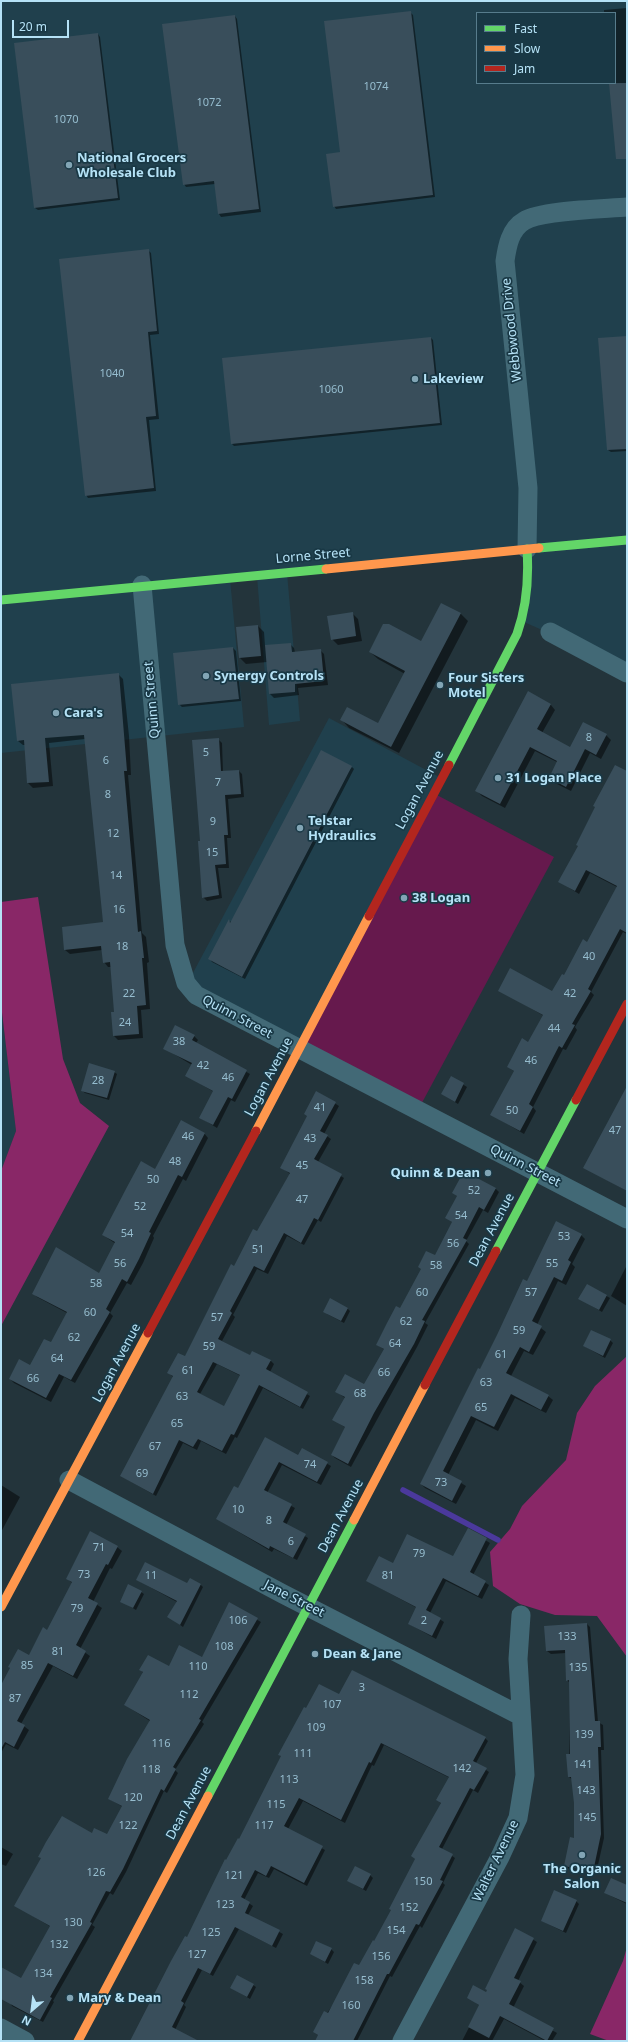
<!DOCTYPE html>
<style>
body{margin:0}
#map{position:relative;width:628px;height:2042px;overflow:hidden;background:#23343b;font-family:"Noto Sans",sans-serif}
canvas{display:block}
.frame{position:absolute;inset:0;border:2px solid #b5e2f6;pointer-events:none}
.legend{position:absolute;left:476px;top:12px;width:140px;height:72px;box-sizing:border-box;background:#193845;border:1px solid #577c8c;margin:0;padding:5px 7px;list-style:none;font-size:12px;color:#b5e2f6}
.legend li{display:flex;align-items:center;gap:8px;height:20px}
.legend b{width:20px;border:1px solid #577c8c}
.north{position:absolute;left:12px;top:1990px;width:40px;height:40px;-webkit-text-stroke:3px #193845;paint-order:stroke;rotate:208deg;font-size:11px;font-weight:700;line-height:16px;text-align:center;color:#b5e2f6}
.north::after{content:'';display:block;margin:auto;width:14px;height:18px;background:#b5e2f6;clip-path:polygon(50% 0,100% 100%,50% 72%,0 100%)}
.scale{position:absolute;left:12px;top:20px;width:57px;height:18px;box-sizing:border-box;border:2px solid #b5e2f6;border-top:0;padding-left:5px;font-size:12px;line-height:14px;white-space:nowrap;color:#b5e2f6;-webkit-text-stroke:3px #193845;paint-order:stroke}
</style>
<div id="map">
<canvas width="628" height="2042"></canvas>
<div class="frame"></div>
<ul class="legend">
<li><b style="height:5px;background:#63d668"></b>Fast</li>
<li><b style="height:5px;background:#ff974d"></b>Slow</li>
<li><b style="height:5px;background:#b3261e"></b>Jam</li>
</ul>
<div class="north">N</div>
<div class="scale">20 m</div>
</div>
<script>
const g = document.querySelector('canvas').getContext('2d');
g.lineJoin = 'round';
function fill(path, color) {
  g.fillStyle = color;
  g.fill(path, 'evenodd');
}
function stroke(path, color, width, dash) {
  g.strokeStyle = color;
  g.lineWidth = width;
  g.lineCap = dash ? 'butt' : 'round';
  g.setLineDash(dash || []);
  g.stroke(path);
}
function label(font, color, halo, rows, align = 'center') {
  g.font = font + ' "Noto Sans",sans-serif';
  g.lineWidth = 3.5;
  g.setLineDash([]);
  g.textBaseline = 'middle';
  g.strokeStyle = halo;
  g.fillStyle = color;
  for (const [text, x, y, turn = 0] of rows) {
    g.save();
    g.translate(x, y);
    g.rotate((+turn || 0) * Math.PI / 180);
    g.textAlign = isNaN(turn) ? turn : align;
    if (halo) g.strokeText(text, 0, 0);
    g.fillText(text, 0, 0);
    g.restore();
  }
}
fill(new Path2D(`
 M1,1H627V675L549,633L524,622L528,550L287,573L300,721L269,725L257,576L230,579L244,727L1,753ZM477,13H615V83H477Z
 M329,718L443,779L300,1052L186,986Z
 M1,1004L16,1131L1,1171Z`), '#20404d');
fill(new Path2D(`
 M435,794L554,857L417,1112L300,1052Z`), '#66194d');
fill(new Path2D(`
 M38,897L63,1059L80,1103L109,1126L1,1326V1171L16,1131L1,1004V902Z
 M627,1356V1657L597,1616L555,1615L520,1604L493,1586L490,1552L510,1529L522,1506L566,1460L577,1413L595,1386Z
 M627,1947V2041H609L590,2034L623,1961Z`), '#892767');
fill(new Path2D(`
 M627,8V150L610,83H615V13H604V10Z
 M410,12L413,15L435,197L336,209L334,206L341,153Z
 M235,16L237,19L261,212L221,217L219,214L215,184L186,187L184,184Z
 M98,34L100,37L120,200L38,210L35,208Z
 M148,250L151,253L159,334L150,335L159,419L149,420L156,491L88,498L86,495Z
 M627,337V451L611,452L608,450Z
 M431,338L433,340L442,425L234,446L232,444Z
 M441,604L461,614L468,621L399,753L349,728L342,720L378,724L405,674L378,659L370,652L421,642Z
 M352,613L358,619L362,641L338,645L332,639Z
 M258,626L264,632L265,646L290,644L294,648L295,653L320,650L324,654L328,685L298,688L299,695L274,698L270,694L267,662L246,664L240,658Z
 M233,648L236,651L241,701L182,707L179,704Z
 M118,674L123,679L129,736L131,775H128L142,933L146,937L149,962L147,963L150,1009L141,1010L143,1038L118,1040L114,1036L115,1013L111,967H108L104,962L102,950L70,954L65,950L104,923L85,739L49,743L53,786L33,788L28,783L25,745H23L18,741Z
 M529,693L551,705L555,710L542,733L570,749L606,735L611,740L601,759L590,753L571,791L555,783L550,778L557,762L535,751L505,808L482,796L477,791Z
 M218,739L222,743L223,772L239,771L242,774L244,797L228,799L231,838H227L229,868H218L222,898L207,901L203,897L201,842Z
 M352,767L354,769L245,979L212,962L210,959L230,921L231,922Z
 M627,772V934L623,932L591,992L594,995L575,1027L577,1030L566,1050L563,1049L533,1107L536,1111L524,1134L492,1115L515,1072L508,1067L529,1043L544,1016L499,990L553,992L588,943L617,887L590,873L579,894L560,882Z
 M194,1036L198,1040L196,1043L250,1074L235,1102L231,1100L217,1128L201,1118L214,1092L187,1076L192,1065L164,1048Z
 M114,1072L117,1074L109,1100L85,1093L82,1090Z
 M451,1077L467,1087L458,1104L442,1094Z
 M627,1088V1191L585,1168Z
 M317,1092L339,1106L324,1134L331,1139L318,1162L344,1178L321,1222L318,1220L304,1245L287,1236L268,1274L257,1269L233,1315L235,1317L222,1341L251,1356L271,1361L274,1364L270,1372L310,1396L303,1409L263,1388L237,1438L235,1437L226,1454L201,1441L197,1450L183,1443L156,1496L121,1476L173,1377L169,1373L185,1358L234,1267L257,1232L290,1174L281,1167L308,1116ZM217,1364L241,1376L225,1407L200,1394Z
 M204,1133L208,1138L186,1181L183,1179L153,1236L154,1238L143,1263L131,1285L127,1283L110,1313L113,1316L75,1383L64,1377L51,1402L14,1383L10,1379L30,1366L51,1344L67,1313L37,1297L33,1293L100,1274L116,1244L103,1235L156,1170Z
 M496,1189L499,1192L488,1213L483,1210L466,1241L469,1244L425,1323L428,1325L417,1347L351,1467L335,1458L332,1455L346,1428L334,1420L345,1398L337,1392L365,1386L385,1350L377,1345L435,1257L453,1223L447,1218L458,1197L454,1193Z
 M581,1235L585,1239L572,1264L575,1267L566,1285L558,1281L537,1325L546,1332L533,1355L524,1351L511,1376L548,1396L553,1400L546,1413L515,1398L498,1431L476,1420L448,1475L466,1486L456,1504L425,1488L421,1484L527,1282Z
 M627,1265V1306L611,1296Z
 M587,1285L610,1298L602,1312L580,1299Z
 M347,1308L350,1311L344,1323L327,1314Z
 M610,1340L613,1343L605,1358L584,1346Z
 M266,1439L298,1457L302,1449L331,1466L321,1485L282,1465L267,1493L295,1508L286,1525L308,1538L297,1560L274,1549L272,1552L217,1519L238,1490Z
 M1,1485L20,1497L1,1532Z
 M469,1530L490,1543L473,1575L489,1585L482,1599L446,1581L430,1613L444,1622L436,1639L409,1624L417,1608L367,1581L393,1564L454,1558Z
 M117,1547L122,1551L112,1569L110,1568L93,1602L102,1608L80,1649L90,1656L77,1679L53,1666L21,1724L29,1730L18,1750L6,1744L1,1753V1687L11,1669L9,1667L29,1656L48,1631L72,1583L68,1579Z
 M137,1580L200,1584L203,1587L183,1627L169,1617L177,1602Z
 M141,1592L144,1594L136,1610L121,1601Z
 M230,1604L261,1622L202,1722L204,1724L175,1770L178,1773L167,1793L164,1791L126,1872L113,1895L110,1893L92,1925L95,1927L53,2001L54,2002L43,2022L12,2006L1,1984V1969L21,1979L51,1927L16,1906L92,1834L107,1836L123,1807L109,1799L150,1721L125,1705L143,1673L141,1670L169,1667L202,1658Z
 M587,1624L590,1627L598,1722L603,1725L604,1750H601L604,1838L596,1874L569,1869L565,1865L575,1839V1803L573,1780L569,1777L570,1683L567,1680L566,1653L551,1654L547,1651Z
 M340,1696L485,1738L488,1741L476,1763L489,1772L478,1793L473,1790L442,1849L455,1858L443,1883L445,1885L422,1928L420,1926L392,1977L390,1976L357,2041H316L319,2036L314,2032L359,1967L392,1911L416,1860L412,1856L441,1804L438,1800L450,1778L384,1745L374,1766L372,1765L345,1823L303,1801L288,1829L325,1850L307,1886L274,1869L269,1878L258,1873L244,1900L253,1906L248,1915L283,1934L276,1948L239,1929L213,1976L202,1970L184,2005L186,2007L175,2030L187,2041H131L240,1840L282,1757L280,1755L307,1710Z
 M1,1847L13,1854L6,1866L1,1864Z
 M370,1875L373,1878L366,1891L348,1881Z
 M627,1886V1904L605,1893Z
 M576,1901L579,1904L566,1933L542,1921Z
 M516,1929L537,1942L518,1981L524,1986L513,2008L557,2033L552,2041H545L504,2019L492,2041H462L480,2006L468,1997L486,1993Z
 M331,1949L334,1952L328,1964L311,1954Z
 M253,1985L256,1987L250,1999L232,1988Z`), '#0007');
stroke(new Path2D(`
 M403,1490L498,1540`), '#4b399c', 5.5);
fill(new Path2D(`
 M411,11L433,195L333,207L326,154L340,152L324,21Z
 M235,15L259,209L218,214L214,181L183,185L162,24Z
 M98,33L118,198L34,208L14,43Z
 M609,83H627V159H616Z
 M149,249L157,331L148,332L156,416L146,417L154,488L85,496L59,259Z
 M627,336V449L607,450L598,338Z
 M431,337L440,423L231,444L222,358Z
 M441,603L461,613L391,747L340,720L347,707L378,723L405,671L369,652L383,624H389L421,641Z
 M353,612L356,636L331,640L327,616Z
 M258,625L261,656L239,658L236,627Z
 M291,643L292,652L321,649L324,681L295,684V692L269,694L265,645Z
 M233,647L239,699L178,705L173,653Z
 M119,673L127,771H124L138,932L141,931L144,958H142L146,1005L137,1006L139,1034L113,1036L111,1012H114L110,962L103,963L101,946L64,950L62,927L103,922L84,735L45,738L49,782L27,783L24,740L17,741L11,684Z
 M528,691L551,704L537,729L570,747L583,722L607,734L596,755L585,749L566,787L549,778L557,761L530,747L500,804L475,791Z
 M219,738L221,771L239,770L241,794L225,795L228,835H224L226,864L215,865L219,895L202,898L198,841H200L192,740Z
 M321,750L352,766L242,977L208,959L229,919L230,923Z
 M615,765L627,771V933L620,929L588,989L591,991L572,1024L575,1025L562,1048L559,1046L529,1104L533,1107L520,1131L490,1115L514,1071L507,1067L522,1038L528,1042L543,1015L498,991L510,968L552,991L562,974L564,975L583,939L587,942L617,886L586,870L575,891L558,882L578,846L576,845L595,807L593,806Z
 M175,1025L195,1035L192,1040L247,1070L232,1099L228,1097L213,1125L199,1118L213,1091L185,1076L192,1063L163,1049Z
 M89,1063L115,1071L107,1098L81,1091Z
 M451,1076L464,1083L455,1102L441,1094Z
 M627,1086V1191L583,1168Z
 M316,1091L336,1102L320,1131L328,1135L314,1159L342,1174L318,1220L314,1218L301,1243L284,1233L264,1271L254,1266L230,1311L232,1313L218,1339L250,1355L252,1351L271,1360L266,1369L308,1392L300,1407L259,1385L234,1435L231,1434L222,1451L198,1439L193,1447L179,1440L153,1494L120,1476L173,1376L167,1373L178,1353L185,1356L231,1264L234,1266L253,1229L257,1231L290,1173L280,1168L307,1116L304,1114ZM213,1362L240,1375L224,1406L197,1392Z
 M181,1120L205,1133L182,1177L178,1175L149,1232L151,1233L139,1259L127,1282L122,1279L106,1309L110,1312L71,1380L59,1374L46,1398L9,1379L19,1359L30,1365L44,1339L51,1342L67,1312L32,1294L56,1247L99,1273L115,1242L102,1235L127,1187L141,1161L155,1169Z
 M464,1171L496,1188L484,1210L479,1207L463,1238L467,1240L422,1320L425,1321L414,1344L374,1413L348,1464L331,1455L345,1427L332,1420L345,1397L335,1392L345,1374L364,1384L384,1349L376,1345L387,1323L396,1306L400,1308L421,1269L418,1267L426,1251L435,1255L452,1222L445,1218L457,1196L452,1193Z
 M556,1221L582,1234L568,1260L571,1262L562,1281L554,1277L532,1321L542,1326L529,1352L520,1347L506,1373L549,1395L541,1410L511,1394L494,1427L471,1416L443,1471L462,1481L452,1501L420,1484L478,1368L480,1369L497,1335L523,1279L527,1281Z
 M587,1284L607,1295L599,1310L578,1299Z
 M330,1298L348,1308L341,1321L323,1312Z
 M591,1330L611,1339L603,1356L583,1346Z
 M265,1437L298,1455L302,1448L328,1462L317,1482L279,1462L264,1490L292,1504L283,1522L306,1534L293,1558L270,1546L269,1549L216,1519L234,1486L238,1488Z
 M468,1528L487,1538L470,1572L486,1581L478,1596L443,1578L426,1610L441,1618L432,1636L408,1624L416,1607L366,1581L379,1556L393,1563L407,1534L453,1556Z
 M90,1531L118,1546L108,1565L106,1564L88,1598L98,1603L76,1645L86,1651L73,1676L48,1663L17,1721L25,1725L14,1747L5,1742L1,1749V1685L10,1668L8,1667L18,1649L29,1655L43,1627L47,1630L72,1582L66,1579Z
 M145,1562L187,1583L190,1578L201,1584L180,1625L167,1617L177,1601L136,1580Z
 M128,1584L142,1591L133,1608L120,1602Z
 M229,1602L258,1618L199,1719L201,1720L173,1767L176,1769L164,1791L161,1789L123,1869L110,1892L106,1891L90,1922L92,1923L50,1997L52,1998L40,2020L1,1999V1967L21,1978L50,1926L14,1906L41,1858L38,1857L46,1842L62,1816L92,1833L94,1828L107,1834L122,1806L108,1799L127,1759L150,1720L124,1705L143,1672L139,1670L148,1655L169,1666L179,1645L202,1657Z
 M587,1623L595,1721H600L601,1747H598L601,1834L593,1872L564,1866L570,1837L574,1838V1803L571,1777H568L566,1754H570L569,1680L566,1681L565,1650L546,1651L544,1626Z
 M352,1670L486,1737L473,1761L487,1768L474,1790L470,1788L439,1847L453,1854L440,1880L443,1881L419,1925L416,1924L389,1974H387L353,2041H315L318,2035L313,2032L324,2011L328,2013L354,1963L359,1965L373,1940L374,1941L391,1910L389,1909L415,1859L411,1856L441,1803L436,1800L449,1777L381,1743L371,1763L369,1762L341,1820L299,1798L284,1826L323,1846L304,1883L271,1866L266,1876L255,1870L241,1897L250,1902L245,1913L280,1930L272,1946L235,1927L210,1974L198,1968L181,2001L184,2003L172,2027L199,2041H130L171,1961L185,1936L187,1937L225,1859L226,1860L238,1838L239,1839L281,1756L278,1755L304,1707L306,1708L319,1684L339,1694Z
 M355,1866L371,1874L363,1889L347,1881Z
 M611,1878L627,1885V1903L604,1893Z
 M554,1890L577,1900L563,1931L541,1921Z
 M515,1928L534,1938L514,1978L521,1981L509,2004L554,2028L547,2041L500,2016L489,2038L468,2027L479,2005L467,1998L473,1985L486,1992L487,1990L485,1989Z
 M316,1941L332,1948L325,1962L310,1954Z
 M237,1975L254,1984L247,1997L230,1988Z`), '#394e5b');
stroke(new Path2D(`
 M527,549L528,488L505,261C507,247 510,229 524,221C541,210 604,209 627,207
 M142,585L175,945L186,983L196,995L627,1219
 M550,632L627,673
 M69,1480L283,1594L521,1716
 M1,2028L25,2041
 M402,2041L500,1857L518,1818L525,1775L518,1659L521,1615`), '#426976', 19);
stroke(new Path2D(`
 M539,548L627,540
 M1,600L326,569
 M449,765L517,634C527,606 529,579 527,549
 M496,1251L576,1100
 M208,1796L354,1520`), '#63d668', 9);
stroke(new Path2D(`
 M326,569L539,548
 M256,1131L369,916
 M354,1520L425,1385
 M1,1607L148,1333
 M78,2041L208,1796`), '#ff974d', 9);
stroke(new Path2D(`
 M369,916L449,765
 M576,1100L627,1004
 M148,1333L256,1131
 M425,1385L496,1251`), '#b3261e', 9);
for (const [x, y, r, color] of [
 [69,165,4,"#82a5b5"],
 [415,379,4,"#82a5b5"],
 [206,676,4,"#82a5b5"],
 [440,685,4,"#82a5b5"],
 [56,713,4,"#82a5b5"],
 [498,778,4,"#82a5b5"],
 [300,828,4,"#82a5b5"],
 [404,898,4,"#82a5b5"],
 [488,1173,4,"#82a5b5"],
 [315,1654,4,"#82a5b5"],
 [582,1855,4,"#82a5b5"],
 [70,1998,4,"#82a5b5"]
]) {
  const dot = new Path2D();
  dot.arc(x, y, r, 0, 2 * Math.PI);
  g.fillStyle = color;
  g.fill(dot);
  stroke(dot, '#193845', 1.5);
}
label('11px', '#96bdcf', null, [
 ["1074",376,87],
 ["1072",209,103],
 ["1070",66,120],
 ["1040",112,374],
 ["1060",331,390],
 ["8",589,738],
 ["5",206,753],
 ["6",106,761],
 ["7",218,783],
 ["8",108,795],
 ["9",213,822],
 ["12",113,834],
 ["15",212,853],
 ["14",116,876],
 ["16",119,910],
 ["18",122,947],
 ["40",589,957],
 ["22",129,994],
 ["42",570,994],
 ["24",125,1023],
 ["44",554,1029],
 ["38",179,1042],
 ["46",531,1061],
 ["42",203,1066],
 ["46",228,1078],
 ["28",98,1081],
 ["41",320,1108],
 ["50",512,1111],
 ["47",615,1131],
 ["46",188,1137],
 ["43",310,1139],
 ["48",175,1162],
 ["45",302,1166],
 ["50",153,1180],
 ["52",474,1191],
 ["47",302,1200],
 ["52",140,1207],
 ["54",461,1216],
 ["54",127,1234],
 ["53",564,1237],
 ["56",453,1244],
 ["51",258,1250],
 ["56",120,1264],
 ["55",552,1264],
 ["58",436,1266],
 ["58",96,1284],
 ["60",422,1293],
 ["57",531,1293],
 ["60",90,1313],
 ["57",217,1318],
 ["62",406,1322],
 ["59",519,1331],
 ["62",74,1338],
 ["64",395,1344],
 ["59",209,1347],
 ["61",501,1355],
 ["64",57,1359],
 ["61",188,1371],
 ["66",384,1373],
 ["66",33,1379],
 ["63",486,1383],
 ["68",360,1394],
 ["63",182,1397],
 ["65",481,1408],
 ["65",177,1424],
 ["67",155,1447],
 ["74",310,1465],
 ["69",142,1474],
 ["73",441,1483],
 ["10",238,1510],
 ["8",269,1521],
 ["6",291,1542],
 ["71",99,1548],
 ["79",419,1554],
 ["73",84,1575],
 ["11",151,1576],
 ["81",388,1576],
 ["79",77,1609],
 ["106",238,1621],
 ["2",424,1621],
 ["133",567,1637],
 ["108",224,1647],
 ["81",58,1652],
 ["85",27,1666],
 ["110",198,1667],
 ["135",578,1668],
 ["3",362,1688],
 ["112",189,1695],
 ["87",15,1699],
 ["107",332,1705],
 ["109",316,1728],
 ["139",584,1735],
 ["116",161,1744],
 ["111",303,1754],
 ["141",583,1765],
 ["142",462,1769],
 ["118",151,1770],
 ["113",289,1780],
 ["143",586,1791],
 ["120",133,1798],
 ["115",276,1805],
 ["145",587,1818],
 ["122",128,1826],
 ["117",264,1826],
 ["126",96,1873],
 ["121",234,1876],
 ["150",423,1882],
 ["123",225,1905],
 ["152",409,1908],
 ["130",73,1923],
 ["154",396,1931],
 ["125",211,1933],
 ["132",59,1945],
 ["127",197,1955],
 ["156",381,1957],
 ["134",43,1974],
 ["158",364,1981],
 ["160",351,2006]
]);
label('bold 13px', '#b5e2f6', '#193845', [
 ["National Grocers",77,158],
 ["Wholesale Club",77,173],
 ["Lakeview",423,379],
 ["Synergy Controls",214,676],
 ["Four Sisters",448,678],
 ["Motel",448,693],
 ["Cara's",64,713],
 ["31 Logan Place",506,778],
 ["Telstar",308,821],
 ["Hydraulics",308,836],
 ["38 Logan",412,898],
 ["Quinn & Dean",480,1173,"right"],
 ["Dean & Jane",323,1654],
 ["The Organic",582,1869,"center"],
 ["Salon",582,1884,"center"],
 ["Mary & Dean",78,1998]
], 'left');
label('13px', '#b5e2f6', '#193845', [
 ["Webbwood Drive",512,330,-96],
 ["Lorne Street",313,556,-5],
 ["Quinn Street",152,700,-95],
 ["Logan Avenue",420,790,-62],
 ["Quinn Street",237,1017,28],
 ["Logan Avenue",269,1077,-62],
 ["Quinn Street",525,1166,27],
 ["Dean Avenue",492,1230,-62],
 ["Logan Avenue",117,1363,-62],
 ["Dean Avenue",341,1516,-62],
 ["Jane Street",294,1599,27],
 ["Dean Avenue",189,1803,-62],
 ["Walter Avenue",496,1861,-64]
]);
</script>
